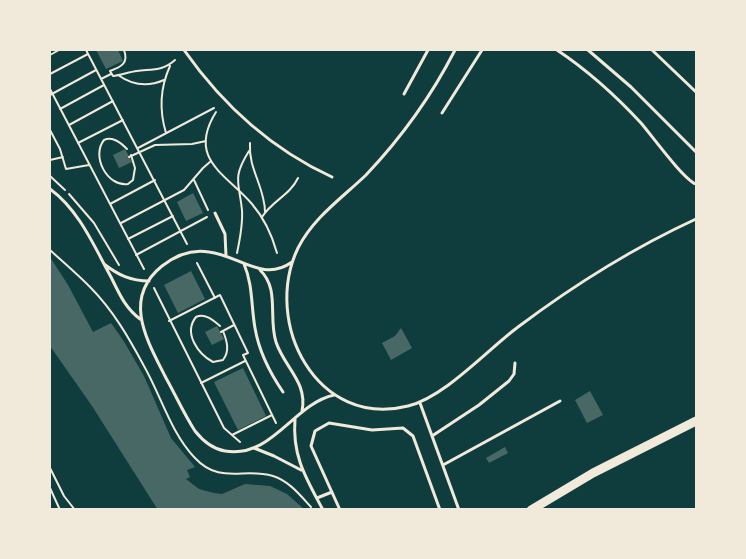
<!DOCTYPE html>
<style>
body{margin:0}
#map{position:relative;width:746px;height:559px;overflow:hidden;background:#0f3d3e;font-family:Helvetica,sans-serif}
canvas{display:block}
.frame{position:absolute;inset:0;border:51px solid #f1e9da;pointer-events:none}
</style>
<div id="map">
<canvas width="746" height="559"></canvas>
<div class="frame"></div>
</div>
<script>
const g = document.querySelector('canvas').getContext('2d');
g.lineJoin = 'round';
function fill(path, color) {
  g.fillStyle = color;
  g.fill(path, 'evenodd');
}
function stroke(path, color, width, dash) {
  g.strokeStyle = color;
  g.lineWidth = width;
  g.lineCap = dash ? 'butt' : 'round';
  g.setLineDash(dash || []);
  g.stroke(path);
}
fill(new Path2D(`
 M96,50H118L123,61L106,69Z
 M125,149L132,162L119,168L113,155Z
 M193,193L203,213L186,221L177,202Z
 M50,257L68,285L93,332L111,323L123,340L144,376L171,438L195,467L187,470L190,477L186,479L199,489L214,493L222,494L245,484L270,486L287,494L305,510H158L92,406L50,346Z
 M191,271L205,299L178,313L164,285Z
 M217,326L224,339L212,345L205,332Z
 M401,328L412,348L391,360L382,343L395,336Z
 M243,368L266,416L238,430L214,382Z
 M590,391L603,415L587,423L575,400Z
 M505,447L508,453L489,463L486,458Z`), '#486865');
stroke(new Path2D(`
 M86,50L187,244
 M124,50C129,63 121,67 110,71L113,76C121,75 129,72 137,71C152,69 163,71 175,60
 M50,55L59,50
 M50,74L88,54
 M118,75C132,85 148,87 164,80
 M101,79L111,74
 M50,89L144,269
 M50,95L96,70
 M60,109L104,85
 M216,112C186,160 228,175 252,204C264,218 272,235 277,253
 M69,125L113,101
 M50,130L60,149L66,169L89,165
 M166,133C159,110 160,88 170,66
 M78,143L123,120
 M250,143C248,169 265,187 265,212
 M138,148L214,108
 M127,149C121,143 113,136 104,140C91,156 107,187 128,184L133,180L135,168L131,155
 M129,157L155,145L192,144L206,141
 M50,160L63,157
 M50,176L65,190
 M194,180L208,210
 M69,194L94,223L119,265
 M110,204L155,180
 M262,217C272,201 290,195 298,178
 M121,223L184,190L203,168L211,161
 M128,239L173,216
 M50,250C63,262 77,274 90,287C113,310 129,338 144,366C161,396 171,433 195,458C220,485 244,467 273,476C289,481 300,495 311,507
 M237,253C240,239 243,225 242,210C239,182 232,178 249,151
 M136,255L207,217
 M197,263L215,298
 M154,288L224,428L240,442
 M169,321L220,295L248,353L243,355L276,423
 M220,326C213,320 205,313 196,317C183,333 198,354 213,362L223,360C230,351 227,341 223,331
 M221,332L234,325
 M201,383L245,361
 M232,435L272,415
 M50,468L64,496L75,510
 M50,488L60,510`), '#f1e9da', 2);
stroke(new Path2D(`
 M184,50C222,104 271,149 332,177
 M455,50C432,95 401,138 366,175C342,198 314,217 298,248C262,323 317,429 408,406C445,397 487,350 518,327C574,285 633,248 696,219
 M557,50C587,70 616,96 641,123C653,137 683,179 696,184
 M588,50L631,87L696,152
 M652,50L696,92
 M404,94L428,50
 M442,113L482,50
 M50,189C79,210 94,246 111,277C119,293 125,308 140,319
 M215,213L225,234L226,256
 M292,262C263,283 238,255 209,252C192,249 176,255 162,266C121,299 148,342 166,378C176,396 184,414 195,431C203,441 212,449 225,451C272,459 293,404 334,395
 M104,264C118,275 131,281 149,281
 M244,264C253,285 251,306 255,328C259,352 270,373 283,392
 M260,270C280,289 268,317 276,342C284,367 308,382 302,411
 M420,403L459,510
 M295,419C292,456 306,478 323,510
 M432,436L479,405L509,381L514,374L515,363
 M254,448L274,456L301,470
 M443,465L560,401
 M317,498L332,492
 M340,510L311,446L315,431L329,423L372,430L403,428L413,436L440,510`), '#f1e9da', 3);
stroke(new Path2D(`
 M531,510L593,473L696,421`), '#f1e9da', 9);
</script>
